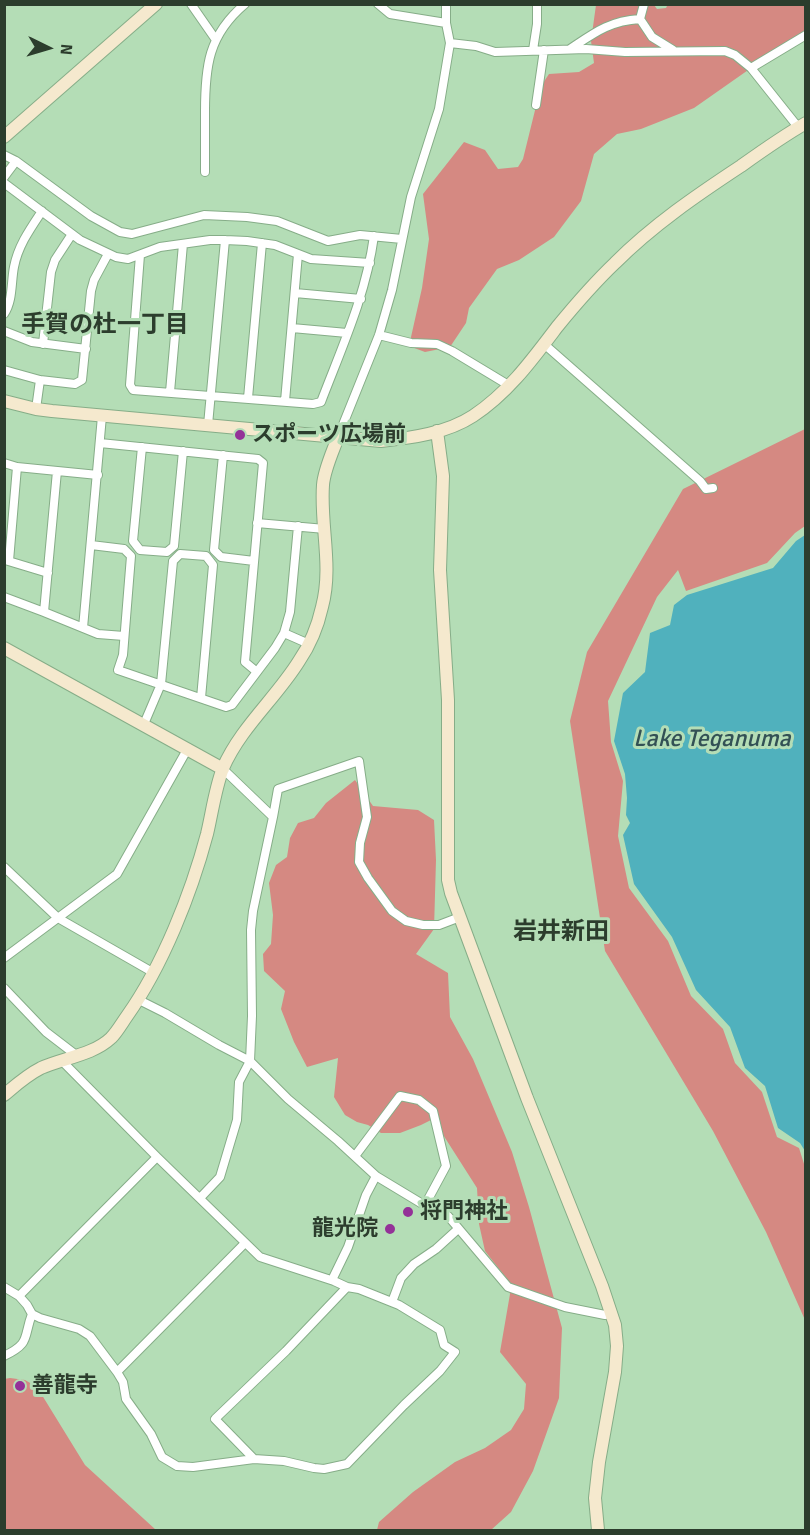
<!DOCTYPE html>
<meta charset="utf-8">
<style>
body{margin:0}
#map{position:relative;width:810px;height:1535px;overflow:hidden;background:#b4ddb6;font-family:Signika,sans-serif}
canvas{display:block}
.frame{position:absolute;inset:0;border:6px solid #2c3d2d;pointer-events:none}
.north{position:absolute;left:18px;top:18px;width:60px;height:60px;-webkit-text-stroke:4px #b4ddb6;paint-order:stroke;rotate:95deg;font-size:16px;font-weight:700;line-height:24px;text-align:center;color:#2c3d2d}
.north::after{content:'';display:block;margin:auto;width:21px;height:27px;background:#2c3d2d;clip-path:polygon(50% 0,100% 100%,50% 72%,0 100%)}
</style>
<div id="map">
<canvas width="810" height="1535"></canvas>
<div class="frame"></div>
<div class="north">N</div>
</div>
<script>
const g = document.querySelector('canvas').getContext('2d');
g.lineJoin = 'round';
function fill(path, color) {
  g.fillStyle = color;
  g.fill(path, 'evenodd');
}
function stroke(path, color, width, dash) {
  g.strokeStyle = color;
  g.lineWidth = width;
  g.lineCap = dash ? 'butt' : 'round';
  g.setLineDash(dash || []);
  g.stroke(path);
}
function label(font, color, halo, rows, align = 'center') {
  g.font = font + ' Signika,"Noto Sans JP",sans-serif';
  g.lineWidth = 6;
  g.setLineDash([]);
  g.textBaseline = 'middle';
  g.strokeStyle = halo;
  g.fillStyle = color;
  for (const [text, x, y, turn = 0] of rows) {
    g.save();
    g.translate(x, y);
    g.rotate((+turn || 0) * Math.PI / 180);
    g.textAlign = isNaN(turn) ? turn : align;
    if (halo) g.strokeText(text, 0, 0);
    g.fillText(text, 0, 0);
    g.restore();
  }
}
fill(new Path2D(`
 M668,4L805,5V32L801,33L694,108L641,129L617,134L594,154L581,201L554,237L519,260L497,269L469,308L466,323L450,347L425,352L409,346L422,288L429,239L423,194L464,142L485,150L498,169L518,167L523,159L541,86L549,74L579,72L594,63L591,41L596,5H654L657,9L666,8Z
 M805,429V526L795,533L767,563L686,591L678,570L657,597L608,701L611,742L623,781L618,836L629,888L668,941L691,996L723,1029L735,1063L762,1092L777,1137L799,1148L805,1167V1320L766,1232L713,1131L605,951L570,721L587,652L683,489Z
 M355,780L373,806L418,810L434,820L436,860L434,929L416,954L448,973L450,1017L473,1059L512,1152L529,1207L562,1328L559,1398L533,1471L511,1512L491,1530H377L379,1522L413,1492L455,1462L485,1448L511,1430L524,1409L526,1384L500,1352L510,1294L507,1279L485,1251L479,1224L477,1188L433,1119L421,1125L400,1133H381L368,1125L357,1122L345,1115L334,1097L338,1058L307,1067L294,1042L281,1009L285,991L264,971L263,954L271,944L273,915L269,883L276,865L287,857L290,838L298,823L314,818L326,803Z
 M10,1378L25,1380L37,1387L85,1465L156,1530H5L4,1379Z`), '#d58982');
fill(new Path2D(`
 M805,535V1151L800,1143L778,1128L765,1086L745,1068L730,1027L696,990L672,937L634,884L623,835L630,823L626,815L627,798L625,774L614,741L623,693L645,672L650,633L670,625L674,605L687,595L773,568L796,541Z`), '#50b1bd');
const street = new Path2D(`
 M191,4L216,40
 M378,4L390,14L446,23
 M640,19L644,4
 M450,43L476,46L495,52L586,49L625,52L725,51L735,55L751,68L798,127
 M570,49C594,33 609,21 640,19L652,37L673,50
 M533,50L537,24V4
 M751,68L806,35
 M536,105L544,50
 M4,155L16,161L4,177
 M16,161L91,216L120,232L132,234L204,215L247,217L277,221L328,241L360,235L402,239
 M205,172C205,152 205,132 205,112C205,67 208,35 245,4
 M4,183L80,240L116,257L128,259L160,247L210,240H225L247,241L275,245L311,259L370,263
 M140,255L130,385L133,390L313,404L321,402C342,347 366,295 374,236
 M295,293L361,299
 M4,314C13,301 11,282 14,267C18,246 30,229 42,211
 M292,328L347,333
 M4,331L32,342L86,349
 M379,335L411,343L437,344L452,351L510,386
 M43,344L51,272L55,260L72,234
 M544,344L700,481L706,489L713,488
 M4,370L40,380L75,384L82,380L91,291L94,280L108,254
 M170,392L183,244
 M248,398L262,243
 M285,401L298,254
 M36,409L40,380
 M208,425L225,240
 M338,437L379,335L392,290L411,197L439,109L450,43L446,23V4
 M100,443L258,459L263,463L245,662L257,672
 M142,447L133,541L140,550L167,552L174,546L183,451
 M223,455L214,550L221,557L254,561
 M4,463L17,467L98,475
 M257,523L325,529
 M91,545L124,549L131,556L123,655L118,670L226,707L232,705L275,648L284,633L290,612L298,526
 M5,560L48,573
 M9,561L17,467
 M4,597L44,612L98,634L124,636
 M44,612L57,471
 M83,628L102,416
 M284,633L309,644
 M144,724L161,684L173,561L180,554L206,556L213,565L201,698
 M223,769L273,817L278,789L359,761L367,817L360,843L359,862L368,878L392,911L406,921L423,925H439L460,917
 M4,867L58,918L154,973
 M4,958L117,874L188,748
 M4,988L46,1032L76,1055
 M139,1000L165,1013L219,1045L250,1061L288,1099L338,1141L376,1176L429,1208L448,1216L508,1287L565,1307L605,1315L612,1312
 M355,1156L400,1096L419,1100L433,1111L446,1166L425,1205
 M200,1198L220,1177L237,1120L239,1082L250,1061L252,1016L251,930L253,911L273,817
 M332,1280L348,1247L366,1195L376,1176
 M4,1287L19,1296L27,1305L32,1314L40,1318L79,1329L90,1336L117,1372L123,1382L126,1399L151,1434L162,1457L177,1466L193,1467L254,1459L284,1461L314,1468L324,1469L347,1464L404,1405L440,1371L455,1352L444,1345L440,1330L399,1305L359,1289L347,1287L334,1281L260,1257L157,1157L61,1060
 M19,1296L157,1157
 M392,1302L401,1278L414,1264L436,1249L458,1229
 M4,1356C31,1343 23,1338 32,1314
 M117,1372L245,1243
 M254,1459L215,1419L286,1351L347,1287`);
const secondary = new Path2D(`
 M4,137L156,4
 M4,401L36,409L52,411L381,441C412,438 447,433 473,416C508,393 532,360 557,327C575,305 594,283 615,263C653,225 697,195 741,166C762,151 783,136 806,123
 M437,431L443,476L440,570L448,700V880L451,893L527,1098L602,1286L615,1325L617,1346L615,1372L599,1462L595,1498L598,1530
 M4,648L223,769
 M4,1095C16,1085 27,1075 41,1068C63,1058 93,1055 111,1038C117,1032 122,1023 127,1016C163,965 191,894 207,834C212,813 215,789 223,768C241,727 276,698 299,661C310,645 318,625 322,607C333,566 320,526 323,485C324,470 333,451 338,437`);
stroke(street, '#86ad88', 10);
stroke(secondary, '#86ad88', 14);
stroke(street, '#fff', 8);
stroke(secondary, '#f5e9ce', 12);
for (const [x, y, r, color] of [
 [240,435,6,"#943198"],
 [408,1212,6,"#943198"],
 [390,1229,6,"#943198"],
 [20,1386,6,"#943198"]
]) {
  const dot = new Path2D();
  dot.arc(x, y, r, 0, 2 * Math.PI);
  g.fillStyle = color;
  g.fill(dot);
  stroke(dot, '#b4ddb6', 2);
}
label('bold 22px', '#2c3d2d', '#b4ddb6', [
 ["スポーツ広場前",252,435],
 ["将門神社",420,1212],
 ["龍光院",378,1229,"right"],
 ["善龍寺",32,1386]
], 'left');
label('bold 24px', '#2c3d2d', '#b4ddb6', [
 ["手賀の杜一丁目",105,326],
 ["岩井新田",561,933]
]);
label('italic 24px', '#335155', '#b4ddb6', [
 ["Lake Teganuma",712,740]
]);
</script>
